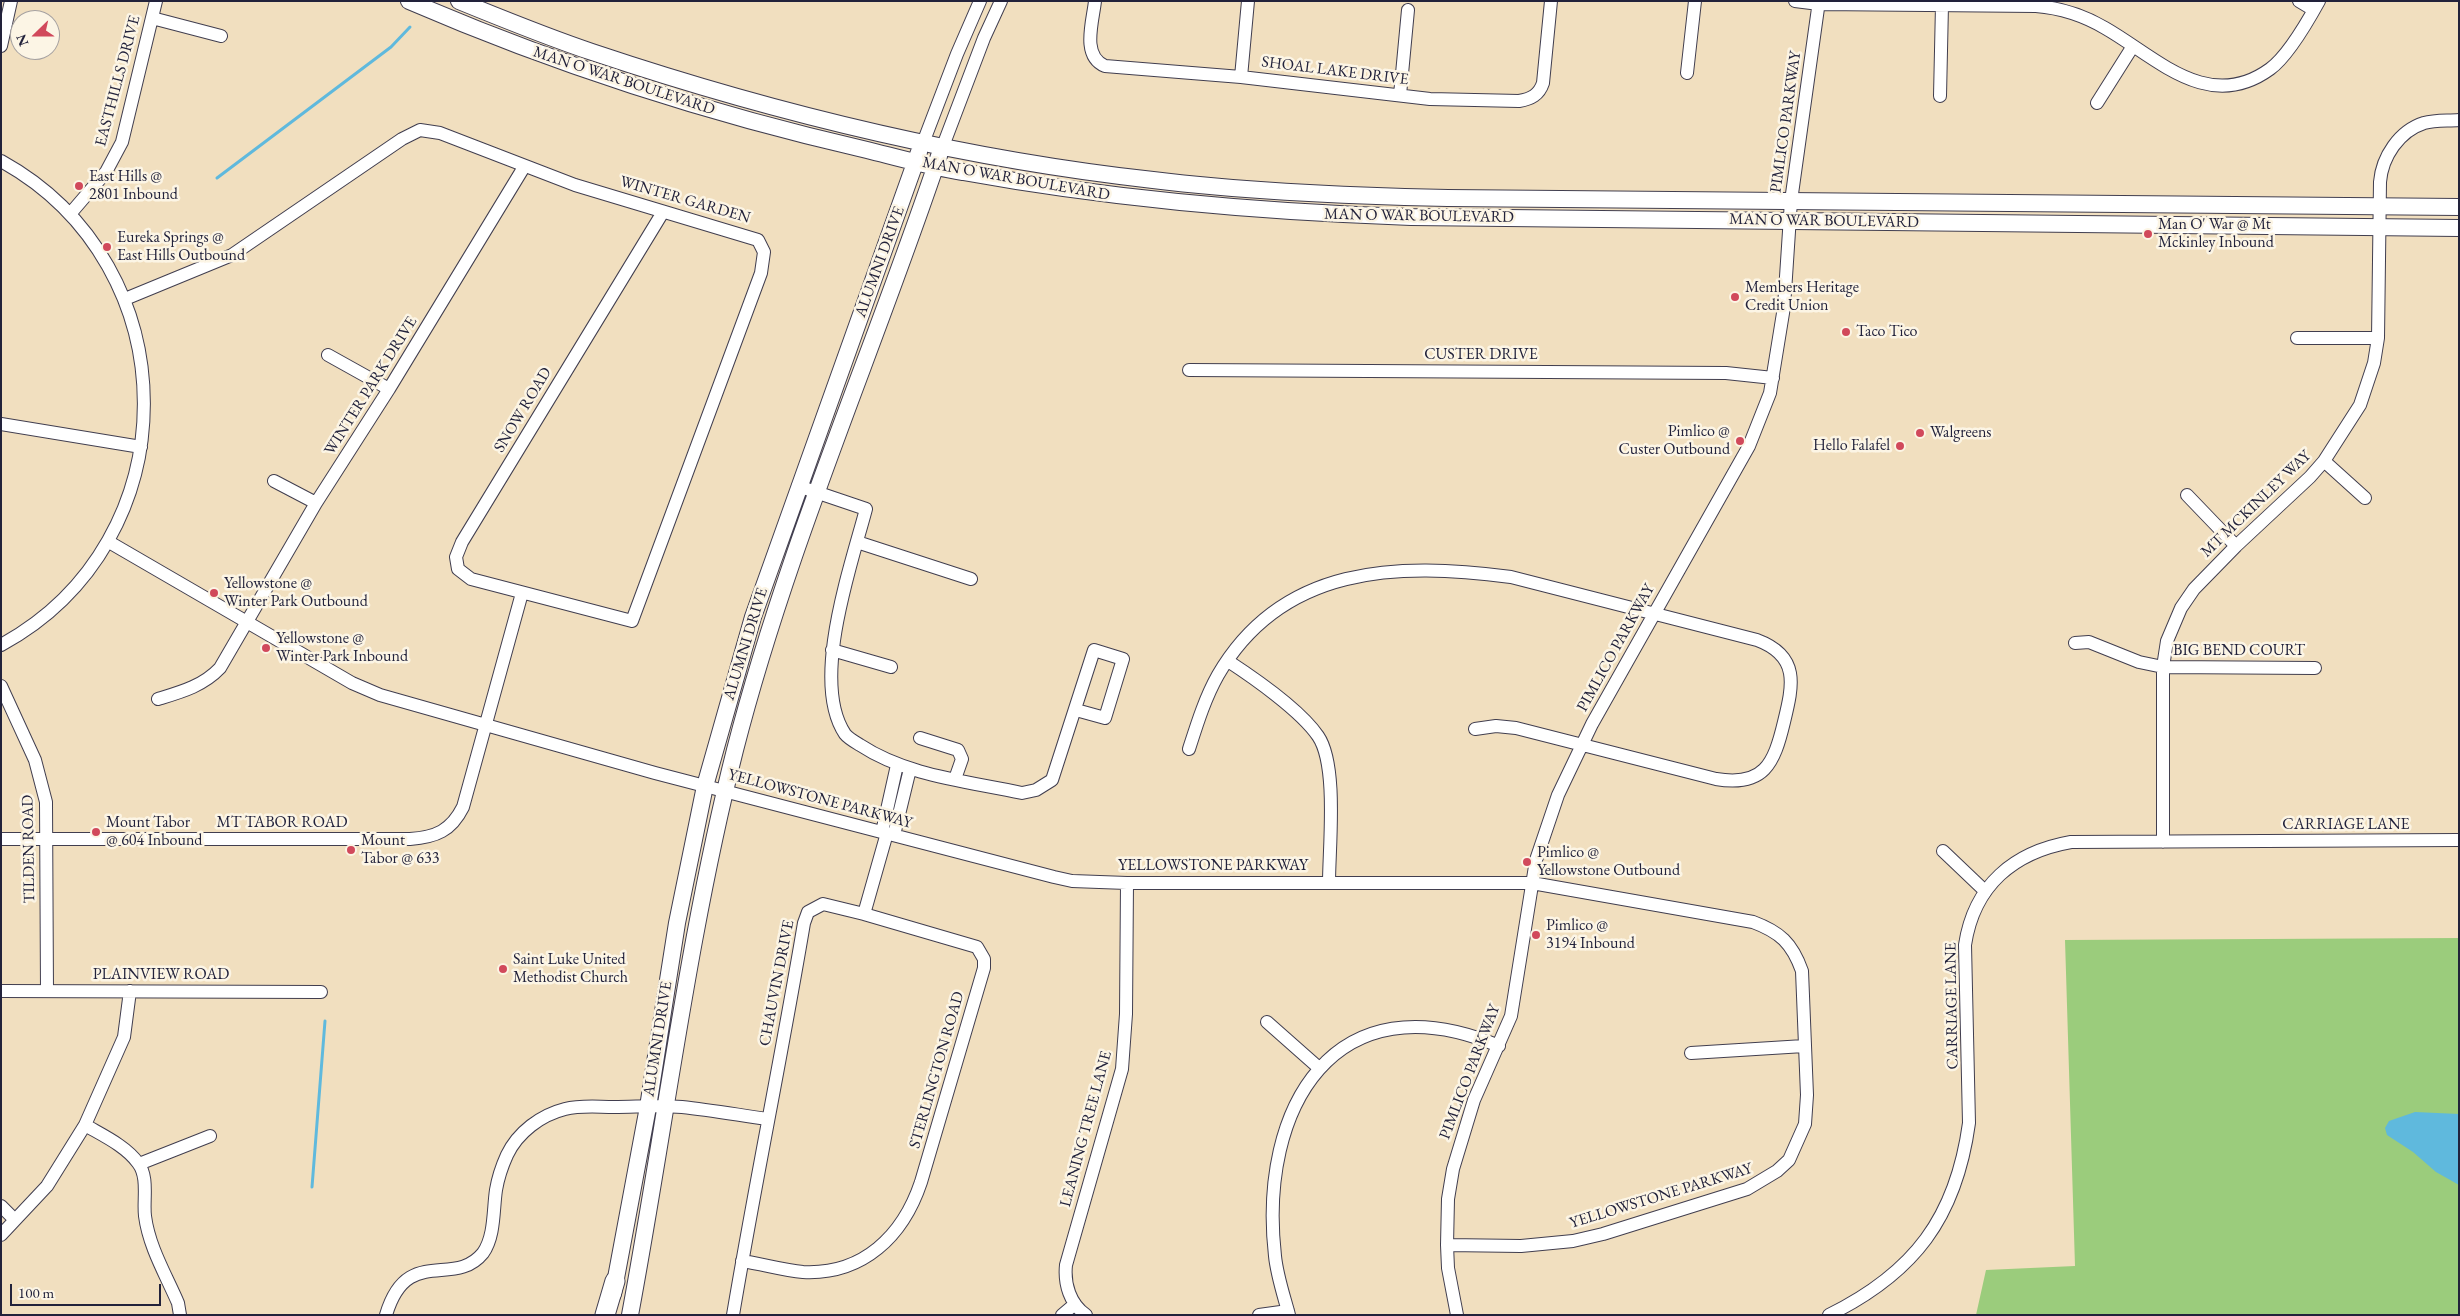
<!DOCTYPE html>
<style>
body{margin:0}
#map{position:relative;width:2460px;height:1316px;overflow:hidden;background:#f1dfbf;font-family:"EB Garamond",serif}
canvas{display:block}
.frame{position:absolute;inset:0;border:2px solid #22223b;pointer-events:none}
.north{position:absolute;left:10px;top:10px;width:50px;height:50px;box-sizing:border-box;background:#fcf5e5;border:1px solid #a5a1a1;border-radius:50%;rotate:248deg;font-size:14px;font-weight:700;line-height:20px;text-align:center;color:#22223b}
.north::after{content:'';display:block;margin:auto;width:18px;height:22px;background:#d1495b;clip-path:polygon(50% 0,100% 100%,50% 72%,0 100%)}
.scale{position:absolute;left:10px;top:1284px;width:151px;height:22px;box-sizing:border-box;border:2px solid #22223b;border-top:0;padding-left:6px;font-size:15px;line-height:18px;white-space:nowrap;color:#22223b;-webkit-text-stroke:4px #fcf5e5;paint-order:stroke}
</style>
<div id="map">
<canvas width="2460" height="1316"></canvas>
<div class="frame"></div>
<div class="north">N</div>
<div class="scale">100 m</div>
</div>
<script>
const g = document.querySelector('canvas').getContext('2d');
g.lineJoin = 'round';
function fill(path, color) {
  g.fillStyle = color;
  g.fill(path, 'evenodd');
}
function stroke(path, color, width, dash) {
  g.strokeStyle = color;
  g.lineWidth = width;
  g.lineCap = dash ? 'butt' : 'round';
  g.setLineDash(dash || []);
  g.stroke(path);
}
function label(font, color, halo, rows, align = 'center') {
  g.font = font + ' "EB Garamond",serif';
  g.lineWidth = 5;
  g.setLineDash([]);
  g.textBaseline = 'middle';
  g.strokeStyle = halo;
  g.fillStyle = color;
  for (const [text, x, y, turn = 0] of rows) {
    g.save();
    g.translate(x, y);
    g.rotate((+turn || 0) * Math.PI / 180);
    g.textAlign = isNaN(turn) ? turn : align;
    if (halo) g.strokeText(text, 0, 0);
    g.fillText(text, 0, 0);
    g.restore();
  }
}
fill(new Path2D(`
 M2459,938V1315H1976L1986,1270L2075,1266L2065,940Z`), '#9bcc7c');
fill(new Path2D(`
 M2415,1112L2459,1114V1185L2436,1172L2413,1152L2387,1135L2385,1128L2389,1121Z`), '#5fb9dd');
stroke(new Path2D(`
 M217,178L391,47L410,27
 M312,1187L325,1021`), '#5fb9dd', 3);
const minor = new Path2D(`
 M1095,1C1093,21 1081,56 1105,66L1241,77L1430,99L1519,101C1531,99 1539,95 1543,83L1551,1
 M1795,1L1819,4L2036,6C2061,8 2083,15 2105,28C2156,57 2208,114 2270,69C2288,56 2308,21 2319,1
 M2299,1L2314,10
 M152,18L221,36
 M1,46L11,1
 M1687,73L1695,1
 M1241,77L1248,1
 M1400,95L1408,10
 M1940,96L1942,5
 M2097,103L2133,46
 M923,143L957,54L980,1
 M943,146L984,38L1001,1
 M1,161C191,266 192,541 1,645
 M70,214L106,172L122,142L156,1
 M125,299L232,255L402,139L420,130L440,133L575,185L758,240L764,252L761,273L632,621L471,579L458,569L456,557L462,542L663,212
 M2297,338H2378
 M328,355L389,389
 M1189,370L1726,373L1773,378
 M1,424L141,447
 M2324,461L2365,498
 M274,481L316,503
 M798,486L866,509C851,566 810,682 845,734C848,738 855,742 860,745C907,776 967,781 1022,793L1036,790L1052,780L1094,650L1123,659L1105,718L1076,710
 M2187,495L2236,546
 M109,542L352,683L380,695L655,773L1054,877L1072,881L1127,883H1532L1753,922C1780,932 1792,943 1802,971L1807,1095L1805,1124L1789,1160L1777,1171L1747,1189L1603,1234L1573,1241L1521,1246L1447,1245
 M857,542L971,579
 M2075,643L2089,642L2139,662L2163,667L2315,668
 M832,650L891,667
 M1228,661C1254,678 1301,711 1318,736C1338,765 1329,847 1329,883
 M1,686L35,760L46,802L47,991
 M158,699C181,692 203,686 220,668L316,503L389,389L524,167
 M920,738L958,750L962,759L955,779
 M1189,749C1197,724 1205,698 1218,675C1282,565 1397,562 1511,577L1757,640C1800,656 1793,685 1784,722C1774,764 1764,787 1716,779L1516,728L1496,726L1475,729
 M882,832L897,765
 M894,835L910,769
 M1,839H410C436,837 451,831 463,807L522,593
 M2163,842V667L2167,641L2181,608L2194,589L2236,546L2310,477L2324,461L2360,405L2374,363L2378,338L2380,182C2382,157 2399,131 2424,123C2435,120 2447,121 2459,120
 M1943,851L1985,891
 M864,914L887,833
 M1,991L321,992
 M1267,1022L1319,1068
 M1691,1053L1804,1046
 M85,1125C102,1135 126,1146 138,1163C149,1177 143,1200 145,1216C149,1247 166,1275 178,1303L180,1315
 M139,1164L210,1136
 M1,1206L15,1220
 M1,1235L47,1186L85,1125L124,1037L130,991
 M386,1315C407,1244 454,1289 483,1253C495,1236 493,1210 496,1190C498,1178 502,1166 507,1155C518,1132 541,1115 565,1109C581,1105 597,1107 614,1107C636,1107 659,1105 682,1107C710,1110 739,1115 768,1119
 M733,1315C755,1184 782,1054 804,923L808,912L823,904L864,914L977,947L984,959V968L921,1182C903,1236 863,1275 803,1272C782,1270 763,1264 742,1261
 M1062,1315L1075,1304
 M1086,1315C1070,1304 1064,1284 1066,1265L1122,1069L1126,1014L1127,883
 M1259,1315L1288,1311
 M1289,1315C1284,1296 1277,1276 1275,1256C1258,1107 1335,977 1499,1046
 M1457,1315L1448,1268L1447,1245L1448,1199L1453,1169L1474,1100L1511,1016L1536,860L1558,795L1592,724L1749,446L1770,393L1784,307L1791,201L1819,1
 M1829,1315C1914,1273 1956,1218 1969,1123L1965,945C1974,885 2014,852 2071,842L2459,840`);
const major = new Path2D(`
 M409,1C557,65 710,114 867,150C899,158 930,167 963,172C1111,199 1260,212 1411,217L2459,228
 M459,1C503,19 547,37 592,52C774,113 963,159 1153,180C1251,192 1349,196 1448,198L2459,207
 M613,1294L648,1107L677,923L705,786L753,617L919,152
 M630,1315C665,1127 688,936 735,750C787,547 872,355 939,156`);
const highway = new Path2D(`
 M605,1315L615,1281`);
stroke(minor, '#413e4f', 14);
stroke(major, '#413e4f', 18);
stroke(highway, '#413e4f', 21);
stroke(minor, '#fff', 12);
stroke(major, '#fff', 16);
stroke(highway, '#fff', 19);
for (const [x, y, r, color] of [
 [79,186,5,"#d1495b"],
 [2148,234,5,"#d1495b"],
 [107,247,5,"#d1495b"],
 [1735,297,5,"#d1495b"],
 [1846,332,5,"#d1495b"],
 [1920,433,5,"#d1495b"],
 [1740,441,5,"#d1495b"],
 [1900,446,5,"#d1495b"],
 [214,593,5,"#d1495b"],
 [266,648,5,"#d1495b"],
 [96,832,5,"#d1495b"],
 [351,850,5,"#d1495b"],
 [1527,862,5,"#d1495b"],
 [1536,935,5,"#d1495b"],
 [503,969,5,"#d1495b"]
]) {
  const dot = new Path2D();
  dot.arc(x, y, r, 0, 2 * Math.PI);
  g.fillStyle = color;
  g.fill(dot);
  stroke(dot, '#fcf5e5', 2);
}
label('16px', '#22223b', '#fcf5e5', [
 ["SHOAL LAKE DRIVE",1335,71,7],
 ["EASTHILLS DRIVE",118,81,-75],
 ["MAN O WAR BOULEVARD",624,81,18],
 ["PIMLICO PARKWAY",1786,122,-82],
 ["MAN O WAR BOULEVARD",1016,179,10],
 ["WINTER GARDEN",685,200,16],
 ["MAN O WAR BOULEVARD",1419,216,1],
 ["MAN O WAR BOULEVARD",1824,221,1],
 ["ALUMNI DRIVE",880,262,-70],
 ["CUSTER DRIVE",1481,355],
 ["WINTER PARK DRIVE",371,386,-58],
 ["SNOW ROAD",523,410,-59],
 ["MT MCKINLEY WAY",2256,504,-44],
 ["ALUMNI DRIVE",746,644,-73],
 ["PIMLICO PARKWAY",1616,648,-61],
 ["BIG BEND COURT",2239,651],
 ["YELLOWSTONE PARKWAY",820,799,15],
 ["MT TABOR ROAD",282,823],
 ["CARRIAGE LANE",2346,825],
 ["TILDEN ROAD",29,849,-91],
 ["YELLOWSTONE PARKWAY",1213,866],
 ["PLAINVIEW ROAD",161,975],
 ["CHAUVIN DRIVE",777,983,-79],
 ["CARRIAGE LANE",1952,1006,-91],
 ["ALUMNI DRIVE",658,1039,-81],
 ["STERLINGTON ROAD",937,1070,-74],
 ["PIMLICO PARKWAY",1470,1072,-69],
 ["LEANING TREE LANE",1086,1129,-75],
 ["YELLOWSTONE PARKWAY",1661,1196,-17]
]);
label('16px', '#22223b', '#fcf5e5', [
 ["East Hills @",89,177],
 ["2801 Inbound",89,195],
 ["Man O' War @ Mt",2158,225],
 ["Mckinley Inbound",2158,243],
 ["Eureka Springs @",117,238],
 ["East Hills Outbound",117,256],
 ["Members Heritage",1745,288],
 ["Credit Union",1745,306],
 ["Taco Tico",1856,332],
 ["Pimlico @",1730,432,"right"],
 ["Custer Outbound",1730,450,"right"],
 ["Walgreens",1930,433],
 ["Hello Falafel",1890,446,"right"],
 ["Yellowstone @",224,584],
 ["Winter Park Outbound",224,602],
 ["Yellowstone @",276,639],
 ["Winter Park Inbound",276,657],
 ["Mount Tabor",106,823],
 ["@ 604 Inbound",106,841],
 ["Mount",361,841],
 ["Tabor @ 633",361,859],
 ["Pimlico @",1537,853],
 ["Yellowstone Outbound",1537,871],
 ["Pimlico @",1546,926],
 ["3194 Inbound",1546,944],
 ["Saint Luke United",513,960],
 ["Methodist Church",513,978]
], 'left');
</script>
